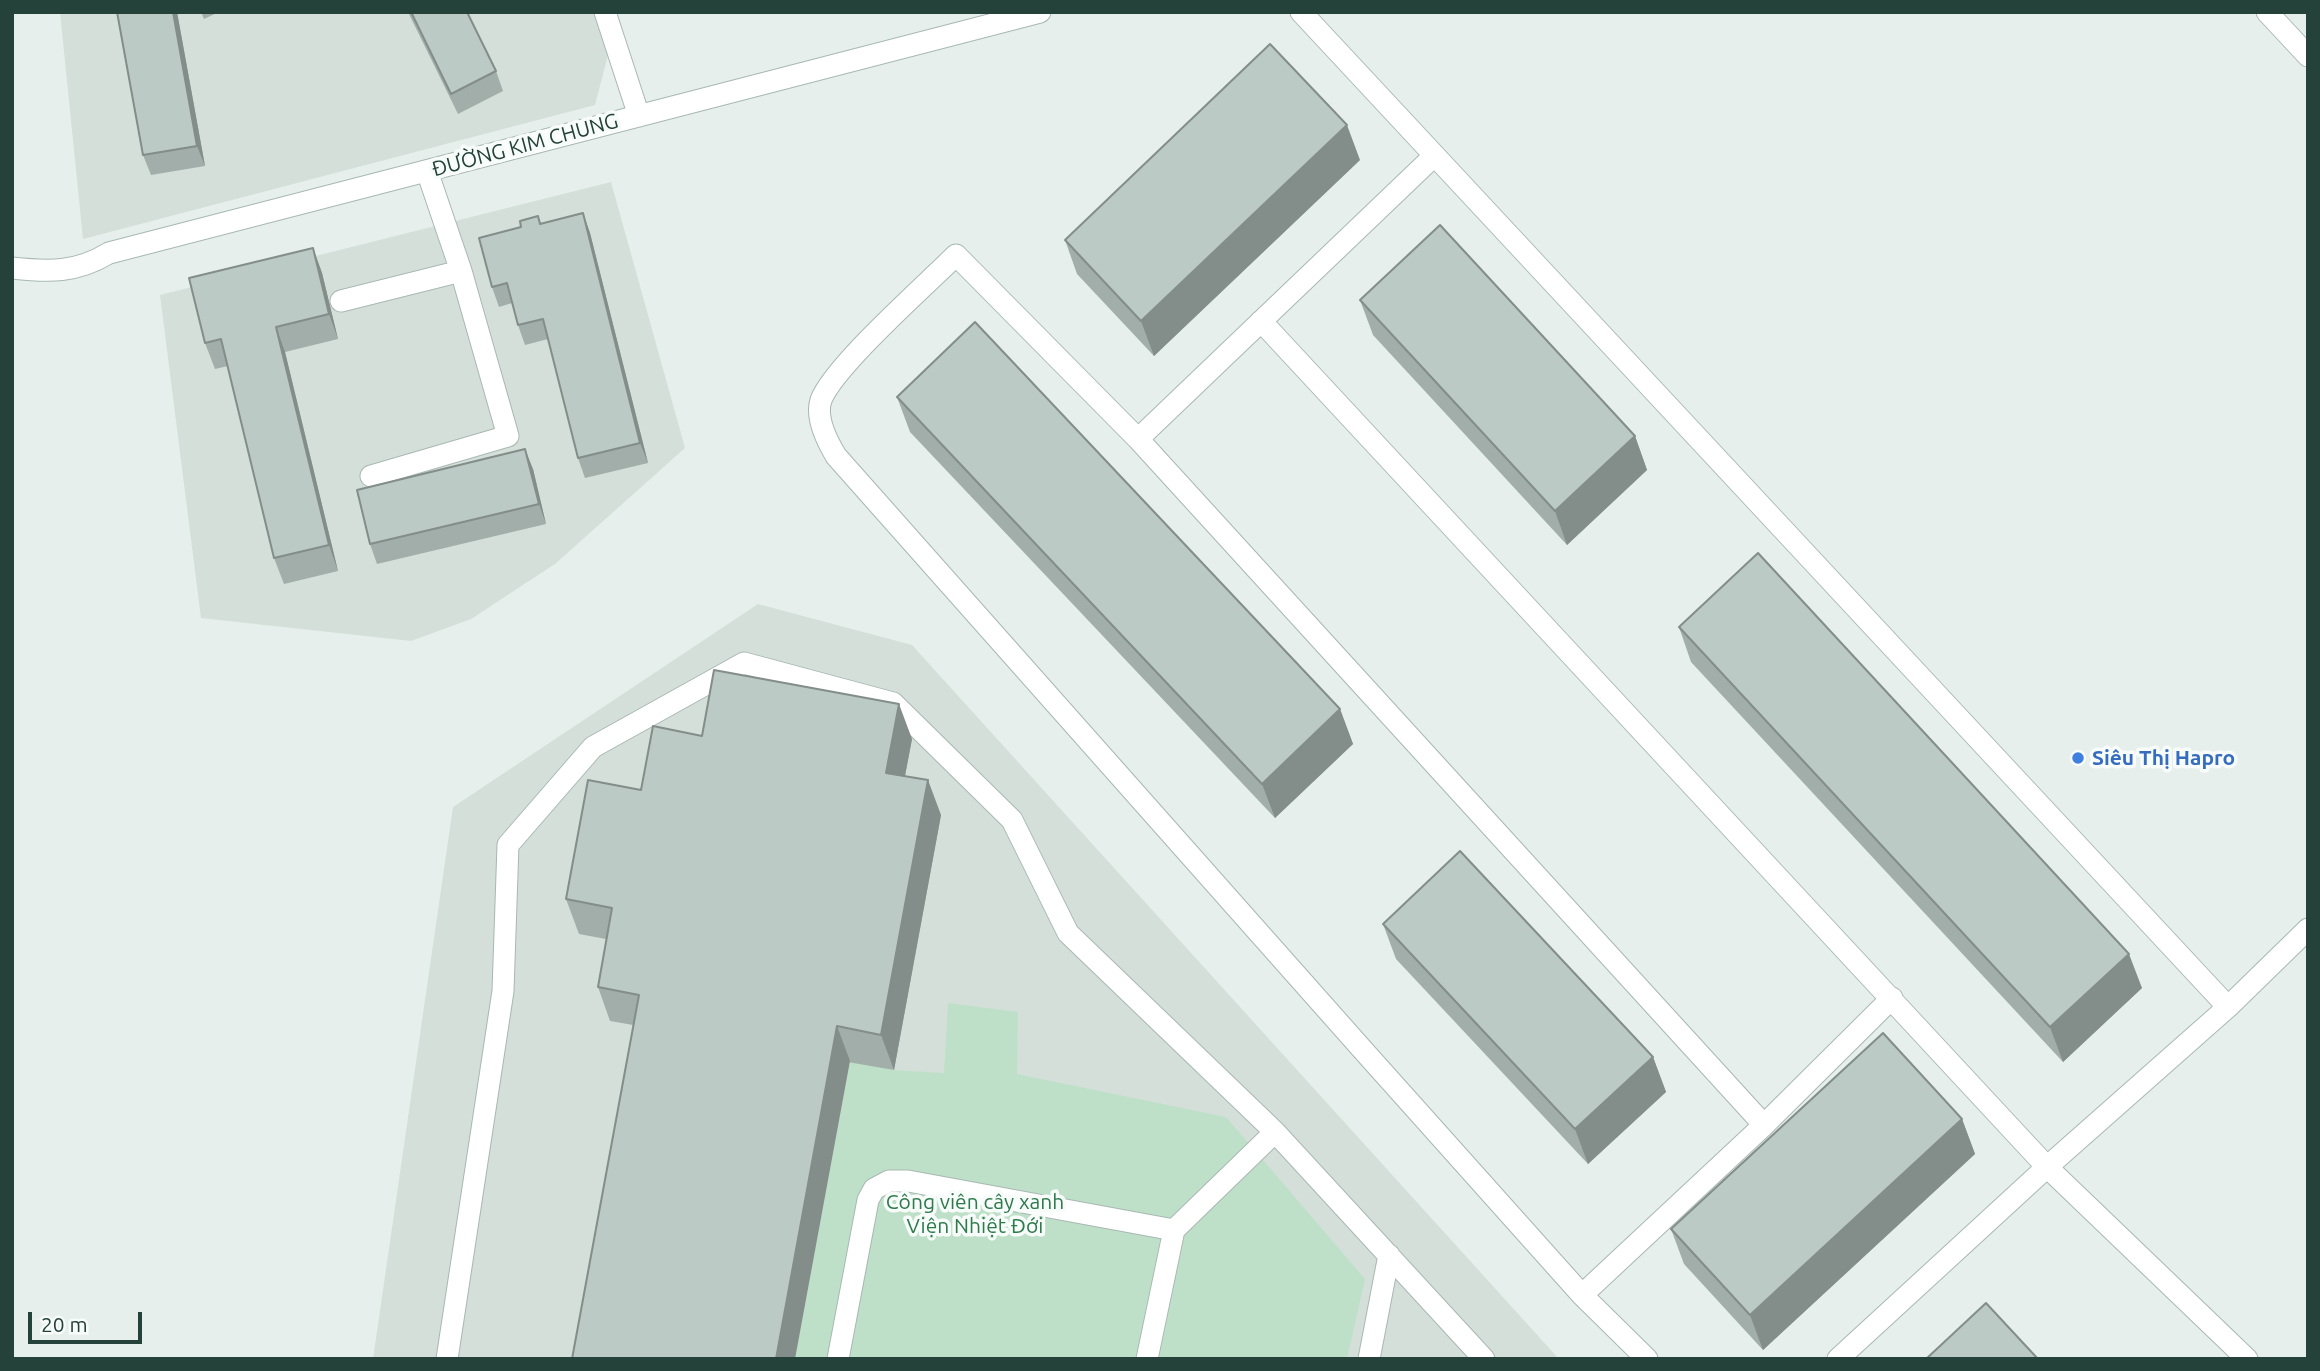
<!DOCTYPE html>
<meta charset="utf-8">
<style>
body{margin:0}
#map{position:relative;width:2320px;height:1371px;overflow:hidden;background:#e6efeb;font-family:Ubuntu,sans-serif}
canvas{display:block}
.frame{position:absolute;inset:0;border:14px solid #24423a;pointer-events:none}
.scale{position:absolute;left:28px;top:1312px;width:114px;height:32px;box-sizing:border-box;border:4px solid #24423a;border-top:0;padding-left:9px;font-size:21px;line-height:24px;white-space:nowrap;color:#24423a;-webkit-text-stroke:5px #f7fbf9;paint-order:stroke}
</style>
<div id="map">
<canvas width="2320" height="1371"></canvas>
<div class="frame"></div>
<div class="scale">20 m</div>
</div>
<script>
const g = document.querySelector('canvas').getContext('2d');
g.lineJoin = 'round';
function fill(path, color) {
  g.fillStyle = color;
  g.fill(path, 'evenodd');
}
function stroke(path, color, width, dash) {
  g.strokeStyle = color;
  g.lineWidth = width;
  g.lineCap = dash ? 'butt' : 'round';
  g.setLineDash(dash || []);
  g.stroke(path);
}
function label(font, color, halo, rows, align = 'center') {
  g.font = font + ' Ubuntu,sans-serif';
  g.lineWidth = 7;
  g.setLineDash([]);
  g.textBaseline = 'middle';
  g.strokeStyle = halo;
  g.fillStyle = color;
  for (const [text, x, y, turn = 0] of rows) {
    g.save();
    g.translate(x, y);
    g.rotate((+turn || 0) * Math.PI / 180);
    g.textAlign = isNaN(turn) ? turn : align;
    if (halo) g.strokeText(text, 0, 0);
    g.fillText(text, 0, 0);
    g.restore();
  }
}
fill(new Path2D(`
 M60,12H593L609,51L595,105L83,239Z
 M611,182L685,448L555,564L471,619L411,641L201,618L160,295Z
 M758,604L912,645L1559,1359H373L453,807Z`), '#d4dfda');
fill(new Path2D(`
 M948,1003L1018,1012L1017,1074L1226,1117L1365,1279L1347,1359H795L850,1061L894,1070L944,1073Z`), '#bfe0c8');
const minor = new Path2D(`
 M605,12L639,116
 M1301,12L2228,1007
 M2267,12L2308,56
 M12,268C49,272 76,273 109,253L1040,12
 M341,301L461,271
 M1261,321L2047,1167L2247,1359
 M1138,439L1434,156
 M371,476L508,436L461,271L427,171
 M1582,1295L1764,1125L1892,998
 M447,1359L503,991L508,845L593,747L744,663L893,703L1012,820L1068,933L1275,1132L1484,1359
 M838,1359L868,1200L874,1189L889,1181H908L1174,1230
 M1147,1359L1174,1230L1275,1132
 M1369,1359L1389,1255
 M1647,1359L1582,1295L1362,1049L836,456C827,441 815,418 821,400C834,366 926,285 956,255L1138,439L1764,1125
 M1838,1359L2047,1167L2228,1007L2308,929`);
stroke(minor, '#a8b8b2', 23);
stroke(minor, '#fff', 21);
fill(new Path2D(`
 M177,12L205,166L151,175L143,155Z
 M201,12H219L204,19Z
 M408,12H467L496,71L503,91L458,114Z
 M1360,160L1154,356L1077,274L1065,240Z
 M583,213L590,233L648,463L585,478L578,458L548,339L525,345L518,325L512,303L499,307L492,287L521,227L538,216L541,224Z
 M313,248L322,273L338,339L285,352L338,571L284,584L274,558L228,366L215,369L205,343Z
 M1360,300L1635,436L1647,470L1567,545L1373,335Z
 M897,397L1340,709L1353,744L1275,818L910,432Z
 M533,469L546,524L377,564L370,544Z
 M1679,627L2142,988L2063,1062L1691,662Z
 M912,739L905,776L941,815L894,1070L610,1021L598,987L606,939L579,934L566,899L641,790Z
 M1383,924L1653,1057L1666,1092L1588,1164L1396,959Z
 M1962,1119L1975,1154L1763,1350L1684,1264L1671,1229Z`), '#a1aea9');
fill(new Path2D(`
 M173,12H177L205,166L197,146Z
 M1347,125L1360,160L1154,356L1141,321Z
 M583,213L590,233L648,463L640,443Z
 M313,248L322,273L338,339L329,314Z
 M276,327L285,352L338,571L329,545Z
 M1635,436L1647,470L1567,545L1555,511Z
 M525,449L533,469L546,524L539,504Z
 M899,704L912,739L899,807L886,773Z
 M1340,709L1353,744L1275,818L1262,784Z
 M928,780L941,815L894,1070L881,1035Z
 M2129,954L2142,988L2063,1062L2050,1027Z
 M837,1026L850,1061L795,1359H776Z
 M1653,1057L1666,1092L1588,1164L1575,1129Z
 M1962,1119L1975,1154L1763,1350L1750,1315Z`), '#838d89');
const building = new Path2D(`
 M117,12H173L197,146L143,155Z
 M411,12H467L496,71L451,94Z
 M1270,44L1347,125L1141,321L1065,240Z
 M583,213L640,443L578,458L543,319L518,325L507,283L492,287L479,238L521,227L520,221L538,216L540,224Z
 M1440,225L1635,436L1555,511L1360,300Z
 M313,248L329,314L276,327L329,545L274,558L221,339L205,343L189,278Z
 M975,322L1340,709L1262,784L897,397Z
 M525,449L539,504L370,544L357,490Z
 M1758,553L2129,954L2050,1027L1679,627Z
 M714,670L899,704L886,773L928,780L881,1035L837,1026L776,1359H572L639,995L598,987L612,908L566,899L588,780L641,790L653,726L702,736Z
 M1460,851L1653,1057L1575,1129L1383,924Z
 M1883,1033L1962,1119L1750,1315L1671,1229Z
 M1986,1303L2038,1359H1926Z`);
fill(building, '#bbcac4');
stroke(building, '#838d89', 2);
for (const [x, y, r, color] of [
 [2078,758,7,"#3f7fe0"]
]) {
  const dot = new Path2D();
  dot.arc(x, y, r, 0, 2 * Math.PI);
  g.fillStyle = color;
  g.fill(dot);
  stroke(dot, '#f7fbf9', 2.5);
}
label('21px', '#24423a', '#f7fbf9', [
 ["ĐƯỜNG KIM CHUNG",525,145,-15]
]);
label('bold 21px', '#366cbe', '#f7fbf9', [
 ["Siêu Thị Hapro",2092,758]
], 'left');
label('21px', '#2d7a4b', '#f7fbf9', [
 ["Công viên cây xanh",975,1202],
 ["Viện Nhiệt Đới",975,1226]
]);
</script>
